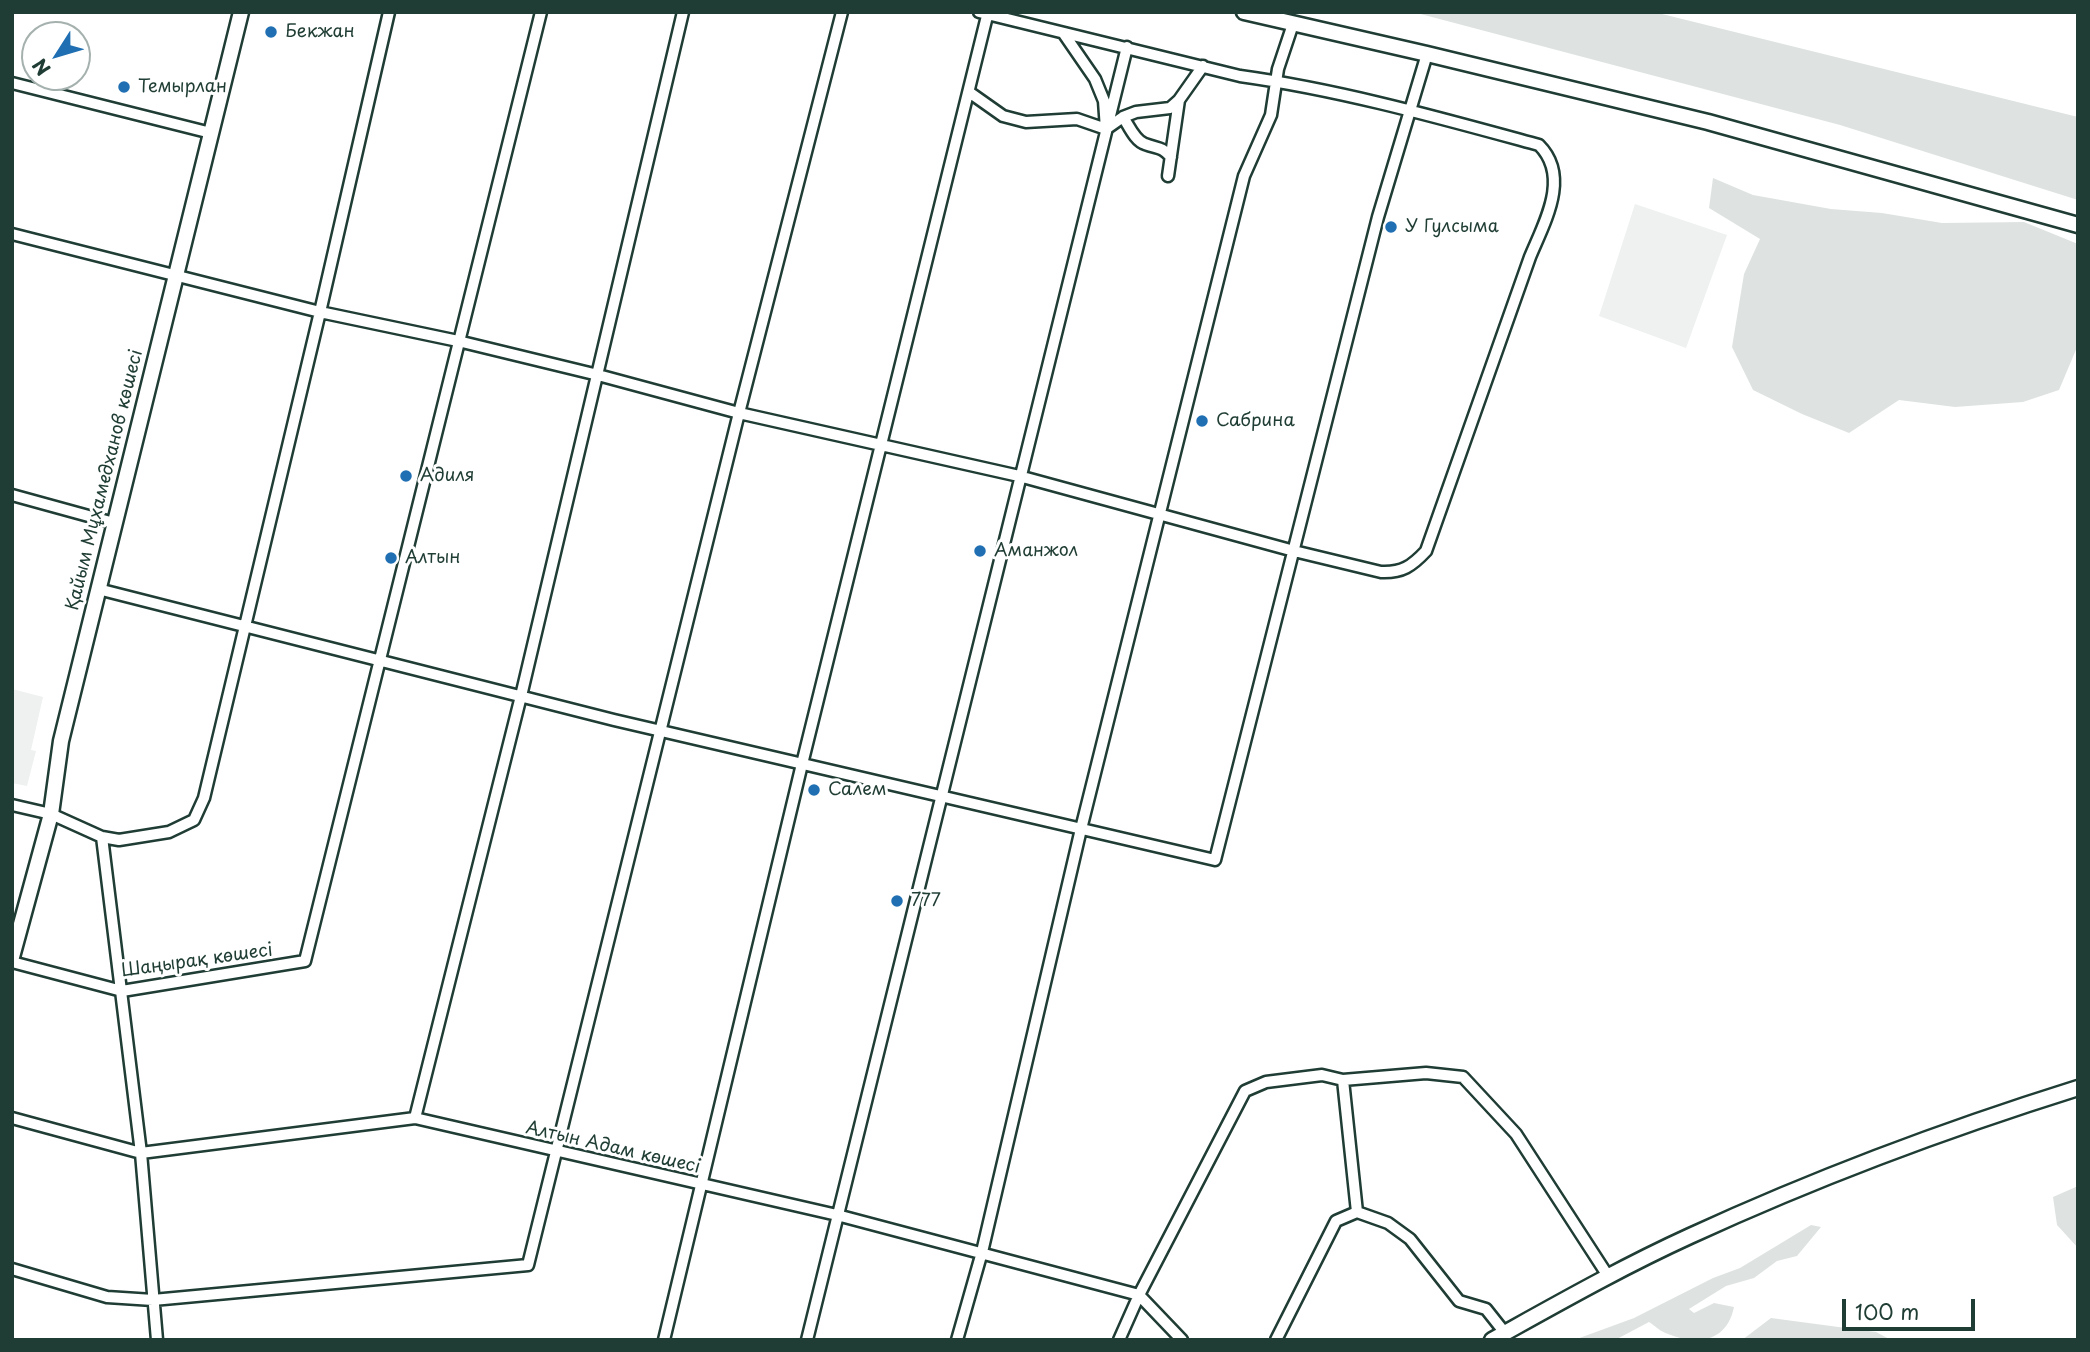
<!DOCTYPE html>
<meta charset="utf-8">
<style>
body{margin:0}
#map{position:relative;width:2090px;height:1352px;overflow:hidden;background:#fff;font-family:"Playpen Sans",sans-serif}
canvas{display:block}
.frame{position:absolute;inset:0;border:14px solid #1f3d34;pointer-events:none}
.north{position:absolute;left:21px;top:21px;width:70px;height:70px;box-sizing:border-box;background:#fff;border:2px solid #a5b1ae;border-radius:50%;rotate:233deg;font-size:19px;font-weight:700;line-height:28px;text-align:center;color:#1f3d34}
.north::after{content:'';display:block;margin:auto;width:24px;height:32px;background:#1f6fb2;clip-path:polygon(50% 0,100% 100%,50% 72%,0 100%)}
.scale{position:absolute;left:1842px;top:1299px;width:133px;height:32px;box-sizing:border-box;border:4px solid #1f3d34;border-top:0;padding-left:9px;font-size:21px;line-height:24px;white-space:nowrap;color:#1f3d34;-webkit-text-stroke:5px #fff;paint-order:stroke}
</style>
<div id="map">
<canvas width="2090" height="1352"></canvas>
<div class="frame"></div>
<div class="north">N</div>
<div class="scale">100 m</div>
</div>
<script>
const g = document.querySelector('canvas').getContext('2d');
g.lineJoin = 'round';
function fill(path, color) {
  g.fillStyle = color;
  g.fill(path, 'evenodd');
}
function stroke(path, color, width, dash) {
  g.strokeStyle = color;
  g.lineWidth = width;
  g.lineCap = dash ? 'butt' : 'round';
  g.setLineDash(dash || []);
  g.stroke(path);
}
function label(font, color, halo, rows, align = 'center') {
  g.font = font + ' "Playpen Sans",sans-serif';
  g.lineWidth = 6;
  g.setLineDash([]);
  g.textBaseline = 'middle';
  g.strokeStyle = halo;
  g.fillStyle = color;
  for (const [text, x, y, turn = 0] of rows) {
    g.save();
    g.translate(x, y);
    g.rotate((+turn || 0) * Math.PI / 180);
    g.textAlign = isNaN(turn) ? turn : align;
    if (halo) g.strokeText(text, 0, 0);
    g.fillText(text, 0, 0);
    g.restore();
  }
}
fill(new Path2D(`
 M1635,204L1727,235L1686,348L1599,316Z
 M12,689L43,697L31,750L36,751L27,786L12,783Z`), '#eef1f0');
fill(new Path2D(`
 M1413,12H1654L2078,117V200L1840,125Z
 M1713,178L1753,195L1831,209L1882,213L1942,223L2024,222L2078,244V345L2059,390L2023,402L1955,407L1899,400L1849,433L1802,414L1753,390L1732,347L1744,274L1760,239L1709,208Z
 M2078,1186V1248L2057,1225L2053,1197Z
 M1811,1225L1821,1227L1797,1256L1777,1261L1754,1278L1726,1286L1689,1309L1694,1313L1714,1303L1734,1307C1727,1342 1697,1346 1668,1334C1661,1332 1655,1326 1649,1322L1615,1340H1574L1634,1318L1713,1278L1740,1268Z
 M1771,1318L1876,1332L1891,1340H1742Z`), '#dee3e2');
const street = new Path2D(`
 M1064,34L1095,79L1104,101L1106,129L1123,117L1136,112L1170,108L1179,100L1203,66
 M12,83L211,133
 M969,92L1003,116L1026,122L1077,119L1106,129
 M1123,117C1129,126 1135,141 1145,144C1158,149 1161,146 1171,157
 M1168,176L1179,100
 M12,234L320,312L458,341L598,375L739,413L1019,476L1294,551L1381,572C1402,573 1412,566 1426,551L1530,257C1544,223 1571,177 1539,145C1440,118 1341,90 1240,76L979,12
 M12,495L114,523
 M98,589L614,720L1215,860L1378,217L1427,54
 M12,805L51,814L102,837L119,840L169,832L194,820L204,798L320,312L389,12
 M102,837L141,1153L157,1340
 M12,962L122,991L305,961C386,645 462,328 541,12
 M1343,1080L1426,1073L1463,1077L1516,1134L1608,1276
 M12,1118L141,1153L415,1118L837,1215L1139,1295L1182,1340
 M415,1118L521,696L683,12
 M12,1269L107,1297L153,1300L528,1265L739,413L842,12
 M664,1340L802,764L988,12
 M807,1340L1127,47
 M957,1340L982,1252L1081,829L1244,176L1271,115L1278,69L1293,24
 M1119,1340L1139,1295L1245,1091L1266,1082L1322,1075L1343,1080L1357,1212
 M1276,1340L1336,1221L1357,1212L1388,1223L1410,1239L1459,1301L1486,1309L1505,1333`);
const secondary = new Path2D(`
 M1244,12L1427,54L1708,122L2078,225
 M12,957L51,814L61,741L241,12
 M1492,1340C1557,1304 1622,1267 1690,1236C1814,1179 1947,1129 2078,1088`);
stroke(street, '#1f3d34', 15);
stroke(secondary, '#1f3d34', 19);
stroke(street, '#fff', 10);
stroke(secondary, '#fff', 14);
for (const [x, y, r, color] of [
 [271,32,7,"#1f6fb2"],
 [124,87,7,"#1f6fb2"],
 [1391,227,7,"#1f6fb2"],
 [1202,421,7,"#1f6fb2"],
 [406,476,7,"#1f6fb2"],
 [980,551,7,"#1f6fb2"],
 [391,558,7,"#1f6fb2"],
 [814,790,7,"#1f6fb2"],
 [897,901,7,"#1f6fb2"]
]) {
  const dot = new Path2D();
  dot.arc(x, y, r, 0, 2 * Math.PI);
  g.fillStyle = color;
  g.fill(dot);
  stroke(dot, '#fff', 2.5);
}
label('18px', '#1f3d34', '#fff', [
 ["Бекжан",285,32],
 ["Темырлан",138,87],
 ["У Гулсыма",1405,227],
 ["Сабрина",1216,421],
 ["Адиля",420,476],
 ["Аманжол",994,551],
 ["Алтын",405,558],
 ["Салем",828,790],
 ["777",911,901]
], 'left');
label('18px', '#1f3d34', '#fff', [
 ["Қайым Мұхамедханов көшесі",105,480,-76],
 ["Шаңырақ көшесі",197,961,-8],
 ["Алтын Адам көшесі",613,1148,13]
]);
</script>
